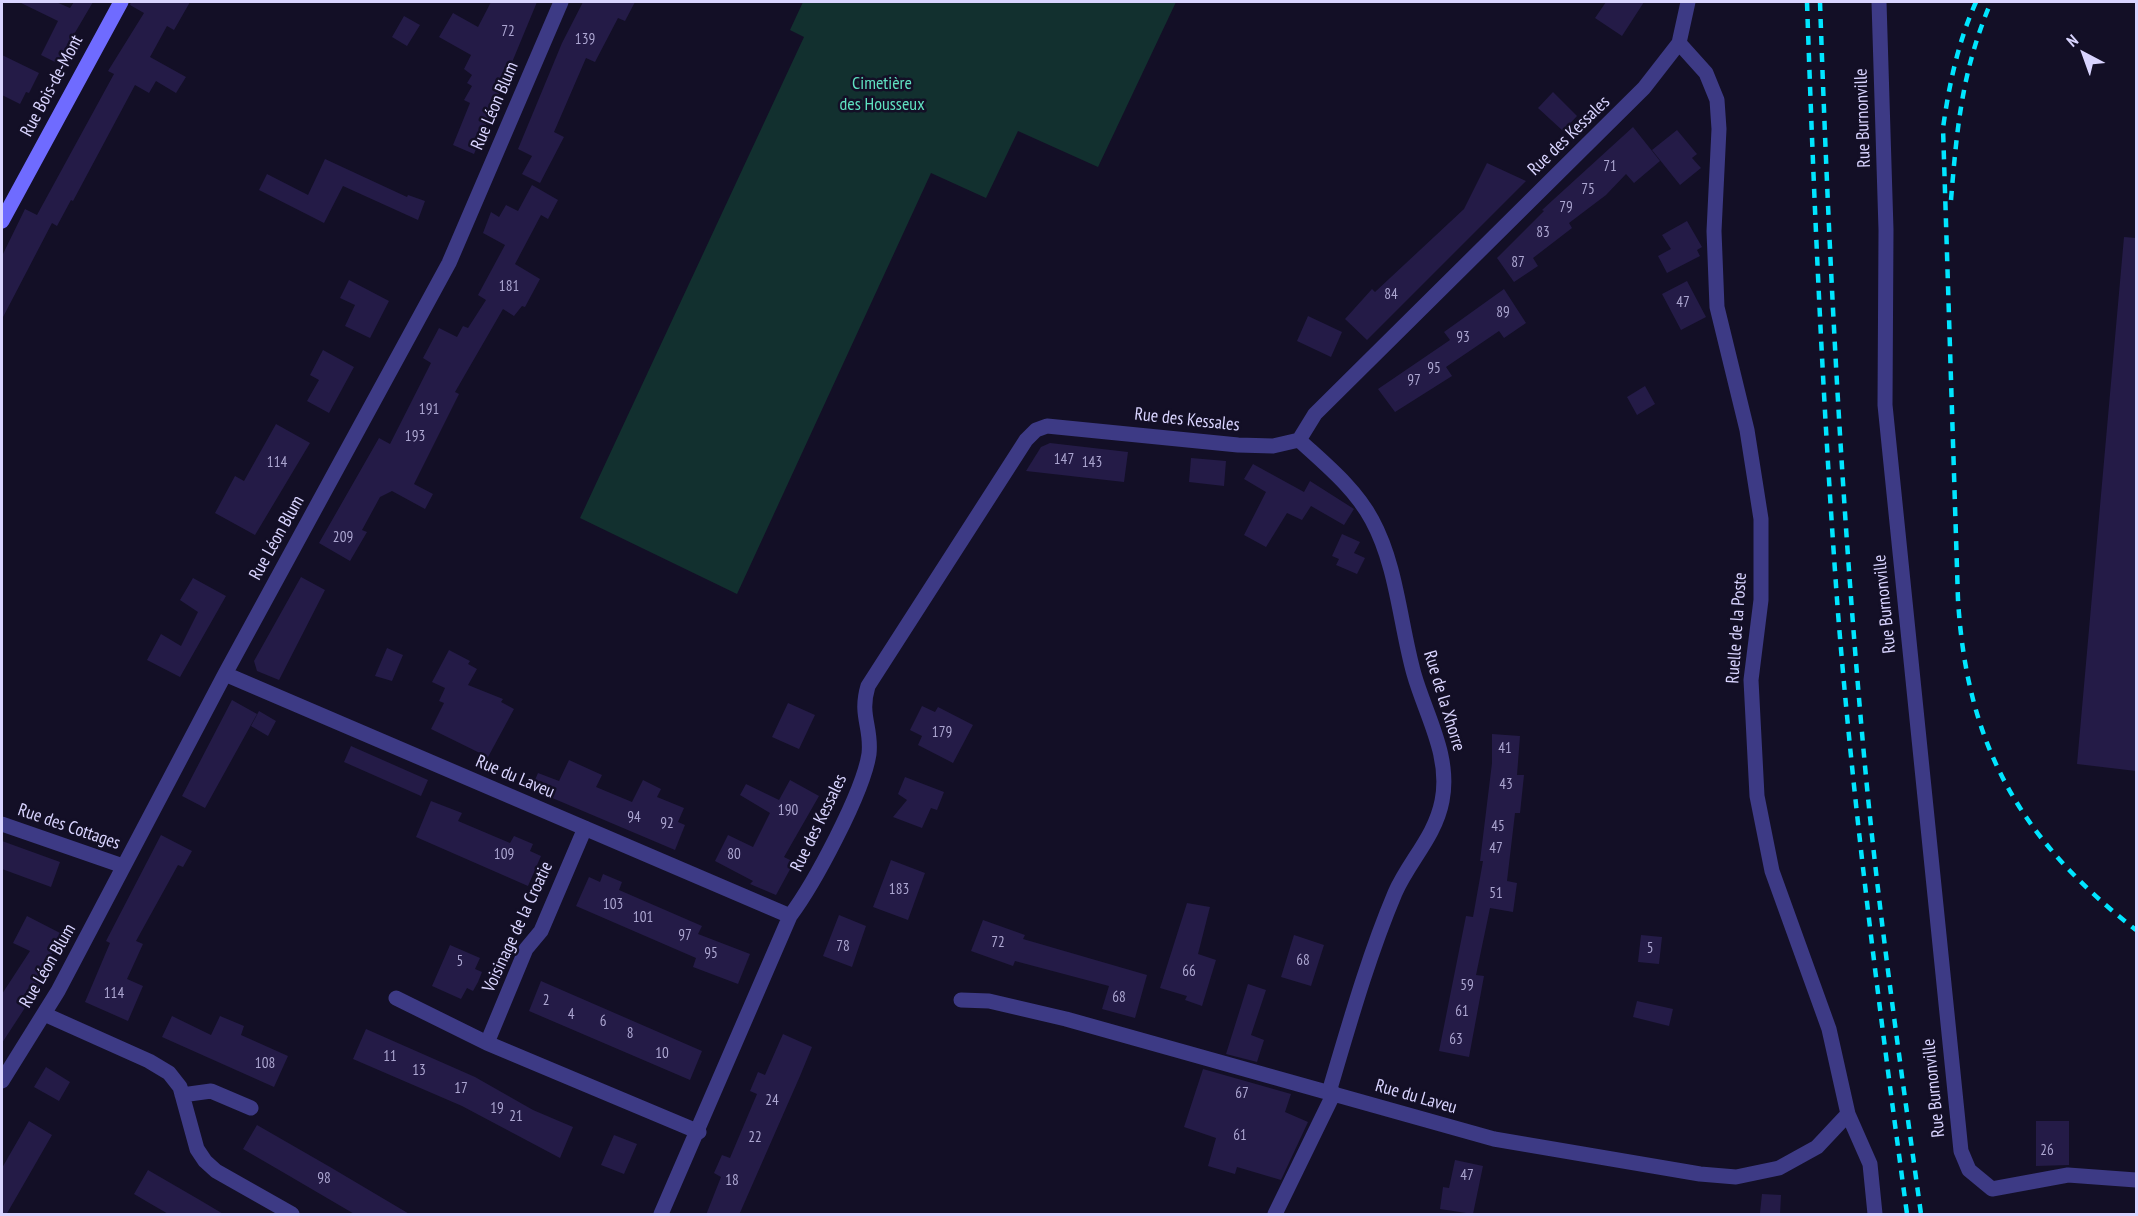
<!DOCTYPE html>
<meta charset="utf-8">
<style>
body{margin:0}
#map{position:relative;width:2138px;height:1216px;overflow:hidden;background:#130f26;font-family:"PT Sans Narrow",sans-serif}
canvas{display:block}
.frame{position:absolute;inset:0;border:3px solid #d9d4ff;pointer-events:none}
.north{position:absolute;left:2054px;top:24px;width:60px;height:60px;-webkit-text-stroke:4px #130f26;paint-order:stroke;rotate:319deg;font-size:16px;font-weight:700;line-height:24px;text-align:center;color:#d9d4ff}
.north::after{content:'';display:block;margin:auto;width:21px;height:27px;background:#d9d4ff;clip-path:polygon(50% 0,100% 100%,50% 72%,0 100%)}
</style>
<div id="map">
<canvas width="2138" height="1216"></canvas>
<div class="frame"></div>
<div class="north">N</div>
</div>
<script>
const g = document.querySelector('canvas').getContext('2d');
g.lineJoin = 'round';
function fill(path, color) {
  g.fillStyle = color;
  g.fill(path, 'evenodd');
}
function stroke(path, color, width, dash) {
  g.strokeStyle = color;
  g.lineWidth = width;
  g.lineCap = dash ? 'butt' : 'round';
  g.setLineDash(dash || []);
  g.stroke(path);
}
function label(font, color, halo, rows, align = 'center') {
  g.font = font + ' "PT Sans Narrow",sans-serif';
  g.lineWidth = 5;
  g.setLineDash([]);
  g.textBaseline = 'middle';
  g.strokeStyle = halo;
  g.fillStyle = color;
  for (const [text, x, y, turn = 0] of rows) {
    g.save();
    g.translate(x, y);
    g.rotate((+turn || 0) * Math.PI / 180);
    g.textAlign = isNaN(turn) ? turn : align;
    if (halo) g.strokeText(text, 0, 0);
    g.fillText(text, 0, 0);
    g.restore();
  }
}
fill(new Path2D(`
 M803,2H1176L1098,167L1018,131L986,198L931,173L737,594L580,518L804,37L790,30Z`), '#12302f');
fill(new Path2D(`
 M19,2H56L70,8L74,2H93L73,36L81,40L67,68L41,55L58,21Z
 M131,2H190L174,30L167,26L150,57L186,77L176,93L156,81L149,93L135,85L73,201L71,200L57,226L52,223L2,319V256L25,209L37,215L114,74L108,71L144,13L130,5Z
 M491,2H537L474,154L453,145L470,103L464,100L472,86L467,83L472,75L464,69L471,55L439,37L453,13L478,27Z
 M583,2H635L625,21L618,18L595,62L586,58L554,132L564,137L540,183L522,174L532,156L518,149L562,43Z
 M1606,2H1644L1622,36L1595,18Z
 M404,16L420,25L407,46L392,37Z
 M2,55L39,73L29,93L26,92L20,104L2,95Z
 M1553,92L1577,116L1563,131L1538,108Z
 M1633,127L1660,161L1634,183L1626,174L1606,195L1569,223L1572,228L1533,258L1538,266L1514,282L1497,258L1544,211L1542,210Z
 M1677,130L1697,154L1692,158L1701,168L1680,185L1652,150Z
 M325,159L407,197L408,195L425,201L418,220L343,186L324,223L259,190L267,174L308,195Z
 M1487,163L1526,181L1367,340L1345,319L1372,289L1375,292L1464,209Z
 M532,185L558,200L548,219L541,215L515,264L540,279L525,307L522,306L514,316L503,309L455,392L459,394L414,484L433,494L425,509L392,491L380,497L362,530L367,532L350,561L319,543L379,438L390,444L431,363L423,358L439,328L457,337L463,326L468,328L486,300L478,295L505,245L483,233L491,212L499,217L506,205L518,211Z
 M1687,221L1702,247L1697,250L1700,256L1667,273L1658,256L1671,249L1662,235Z
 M2124,237L2136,238V771L2077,764Z
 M349,280L389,301L370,338L345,326L355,305L340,298Z
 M1687,281L1706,317L1681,330L1662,294Z
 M1504,289L1526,323L1504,338L1499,331L1446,367L1452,376L1395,412L1378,389L1450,340L1444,332Z
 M1308,316L1342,332L1331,357L1297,341Z
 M323,350L354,367L329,413L307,401L319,380L310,375Z
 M1645,386L1655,404L1637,415L1627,397Z
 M276,424L310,443L255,535L215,513L235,476L244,481Z
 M1050,443L1128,452L1124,482L1026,471L1041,447Z
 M1191,458L1226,461L1224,486L1189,482Z
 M1253,464L1304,492L1310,481L1354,509L1344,525L1311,506L1302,520L1287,513L1266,547L1244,535L1266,492L1244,479Z
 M1342,534L1360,542L1354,553L1365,558L1357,574L1336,565L1339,559L1332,556Z
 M301,577L325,590L279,680L257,671L254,661Z
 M193,578L226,596L180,677L147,660L161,634L181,646L198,612L180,600Z
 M387,648L403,655L392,681L375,676Z
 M449,650L470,661L468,664L477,669L468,685L503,699L501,702L514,709L488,757L431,729L444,703L439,701L445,688L432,682Z
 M232,700L257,714L205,808L182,796Z
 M788,703L815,715L799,749L772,737Z
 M922,706L935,712L938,707L973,725L953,763L918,745L922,736L910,730Z
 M259,711L276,721L268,736L251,726Z
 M1492,734L1520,736L1517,775H1524L1520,813H1515L1507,881L1517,883L1513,912L1490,908L1476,975L1484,976L1469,1057L1439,1051L1466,916L1473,917L1483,861H1480L1492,763Z
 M351,746L428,780L421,796L344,762Z
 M569,760L602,775L596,787L632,802L643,780L661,789L657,797L684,808L678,822L685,825L675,850L531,789L538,773L559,781Z
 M905,777L944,792L937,810L931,808L922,828L893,817L907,800L898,794Z
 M790,780L819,796L784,857L794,862L776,895L750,884L753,881L715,861L728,835L753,847L770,813L740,795L746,784L779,800Z
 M431,801L462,813L458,821L510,843L514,836L533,844L530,851L541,856L528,886L416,837Z
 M161,835L192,851L183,867L178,865L136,941L143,944L127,979L143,986L128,1021L85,1002L110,943L106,941Z
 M2,841L60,862L51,887L2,869Z
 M891,860L925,873L908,920L873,907Z
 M603,874L622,882L619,890L702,926L698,934L750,954L738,984L693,967L696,958L576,906L589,877L600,882Z
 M1187,903L1210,907L1198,954L1216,960L1202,1006L1185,1000L1187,996L1160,988Z
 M839,915L866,926L852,967L823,956Z
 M27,916L62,934L43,971L47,974L2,1043V994L30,951L13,943Z
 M983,920L1025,935L1023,939L1147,975L1135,1018L1102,1009L1109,986L1015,961L1013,966L971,951Z
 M1294,935L1324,945L1311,986L1281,977Z
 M1641,935L1662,937L1659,964L1638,962Z
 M450,945L480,958L475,969L482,972L478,982L473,991L467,988L461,999L432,986Z
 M541,981L702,1051L690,1080L529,1011Z
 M1248,984L1266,990L1251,1035L1264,1040L1257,1062L1226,1054Z
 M1637,1001L1673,1009L1669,1026L1633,1017Z
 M172,1016L211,1035L220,1016L244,1026L241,1035L288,1056L274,1087L162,1037Z
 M366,1029L475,1077L533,1110L573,1127L560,1158L462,1106L353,1059Z
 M783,1034L812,1047L800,1076L739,1215H706L721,1177L714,1173L722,1155L730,1158L757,1094L750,1091L758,1072L765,1075Z
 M46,1067L70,1082L59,1101L34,1087Z
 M1203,1069L1291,1094L1285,1112L1308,1122L1281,1180L1237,1167L1235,1174L1208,1166L1216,1138L1184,1127Z
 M29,1121L52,1135L6,1215H2V1168Z
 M2036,1121H2069V1165L2036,1166Z
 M257,1125L330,1167L411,1215H356L286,1174L243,1149Z
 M614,1135L637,1144L624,1174L601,1165Z
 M1455,1160L1483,1166L1473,1214L1440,1209L1443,1187L1449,1188Z
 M148,1170L198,1199L225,1215H170L151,1204L134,1194Z
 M1762,1194L1781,1195L1780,1215L1760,1213Z`), '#241b47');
stroke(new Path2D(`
 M1879,2L1886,230L1885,405L1961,1151L1969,1170L1992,1189L2068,1175L2136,1180
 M1679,43L1706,73L1717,100L1719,129L1714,231L1717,307L1747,430L1761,519V600L1751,680L1757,796L1772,871L1829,1029L1848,1114L1870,1164L1875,1214
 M1299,440C1325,464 1355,488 1372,520C1397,566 1400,624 1414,674C1426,716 1451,756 1442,801C1435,837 1409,861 1395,893C1368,957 1349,1025 1329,1092
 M225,674L790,916
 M2,824L123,866
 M396,998L487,1043L699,1132
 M961,1000L989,1001L1066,1019L1494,1139L1700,1174L1736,1177L1779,1168L1817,1147L1848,1114
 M44,1014L149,1061L169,1073L180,1087L197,1149L205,1161L216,1171L292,1214
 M487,1043L526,949L541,931L585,828
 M2,1081L58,991L225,674L449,263L561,2
 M182,1095L211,1091L251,1108
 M661,1214L790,916C814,884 863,793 869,754C872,727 859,716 868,686L1026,440L1036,430L1047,426L1238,445L1273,446L1299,440L1315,414L1644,88L1679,43L1688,2
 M1275,1214L1334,1093`), '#3d3a85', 15);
stroke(new Path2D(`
 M2,221L121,2`), '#6f6bff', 15);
stroke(new Path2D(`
 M1807,2C1814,205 1823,409 1838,613C1854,814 1880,1014 1907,1214
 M1820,2C1829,261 1842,519 1866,777C1880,923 1901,1069 1921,1214
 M1976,2C1958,42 1949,85 1943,128L1958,600C1967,747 2021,840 2136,930
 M1951,200C1957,127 1962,70 1991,2`), '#00e5ff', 4.5, [9, 8]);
label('15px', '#aca6d1', null, [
 ["72",508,32],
 ["139",585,40],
 ["71",1610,167],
 ["75",1588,190],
 ["79",1566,208],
 ["83",1543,233],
 ["87",1518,263],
 ["181",509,287],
 ["84",1391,295],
 ["47",1683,303],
 ["89",1503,313],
 ["93",1463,338],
 ["95",1434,369],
 ["97",1414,381],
 ["191",429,410],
 ["193",415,437],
 ["147",1064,460],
 ["114",277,463],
 ["143",1092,463],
 ["209",343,538],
 ["179",942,733],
 ["41",1505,749],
 ["43",1506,785],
 ["190",788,811],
 ["94",634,818],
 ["92",667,824],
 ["45",1498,827],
 ["47",1496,849],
 ["109",504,855],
 ["80",734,855],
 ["183",899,890],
 ["51",1496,894],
 ["103",613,905],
 ["101",643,918],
 ["97",685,936],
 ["72",998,943],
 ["78",843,947],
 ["5",1650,949],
 ["95",711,954],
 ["68",1303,961],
 ["5",460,962],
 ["66",1189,972],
 ["59",1467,986],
 ["114",114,994],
 ["68",1119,998],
 ["2",546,1001],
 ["61",1462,1012],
 ["4",571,1015],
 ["6",603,1022],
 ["8",630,1034],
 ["63",1456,1040],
 ["10",662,1054],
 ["11",390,1057],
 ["108",265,1064],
 ["13",419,1071],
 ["17",461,1089],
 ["67",1242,1094],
 ["24",772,1101],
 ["19",497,1109],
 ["21",516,1117],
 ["61",1240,1136],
 ["22",755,1138],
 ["26",2047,1151],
 ["47",1467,1176],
 ["98",324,1179],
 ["18",732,1181]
]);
label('18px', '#5fe0c0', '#130f26', [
 ["Cimetière",882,84],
 ["des Housseux",882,105]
]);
label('18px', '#d9d4ff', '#130f26', [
 ["Rue Bois-de-Mont",52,86,-62],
 ["Rue Léon Blum",495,106,-67],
 ["Rue Burnonville",1863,118,-92],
 ["Rue des Kessales",1569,136,-44],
 ["Rue des Kessales",1187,420,6],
 ["Rue Léon Blum",277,538,-61],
 ["Rue Burnonville",1885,604,-96],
 ["Ruelle de la Poste",1737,628,-86],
 ["Rue de la Xhorre",1444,701,73],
 ["Rue du Laveu",515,777,23],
 ["Rue des Kessales",819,823,-64],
 ["Rue des Cottages",69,827,19],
 ["Voisinage de la Croatie",518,927,-65],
 ["Rue Léon Blum",48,966,-60],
 ["Rue Burnonville",1934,1088,-96],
 ["Rue du Laveu",1416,1097,16]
]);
</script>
